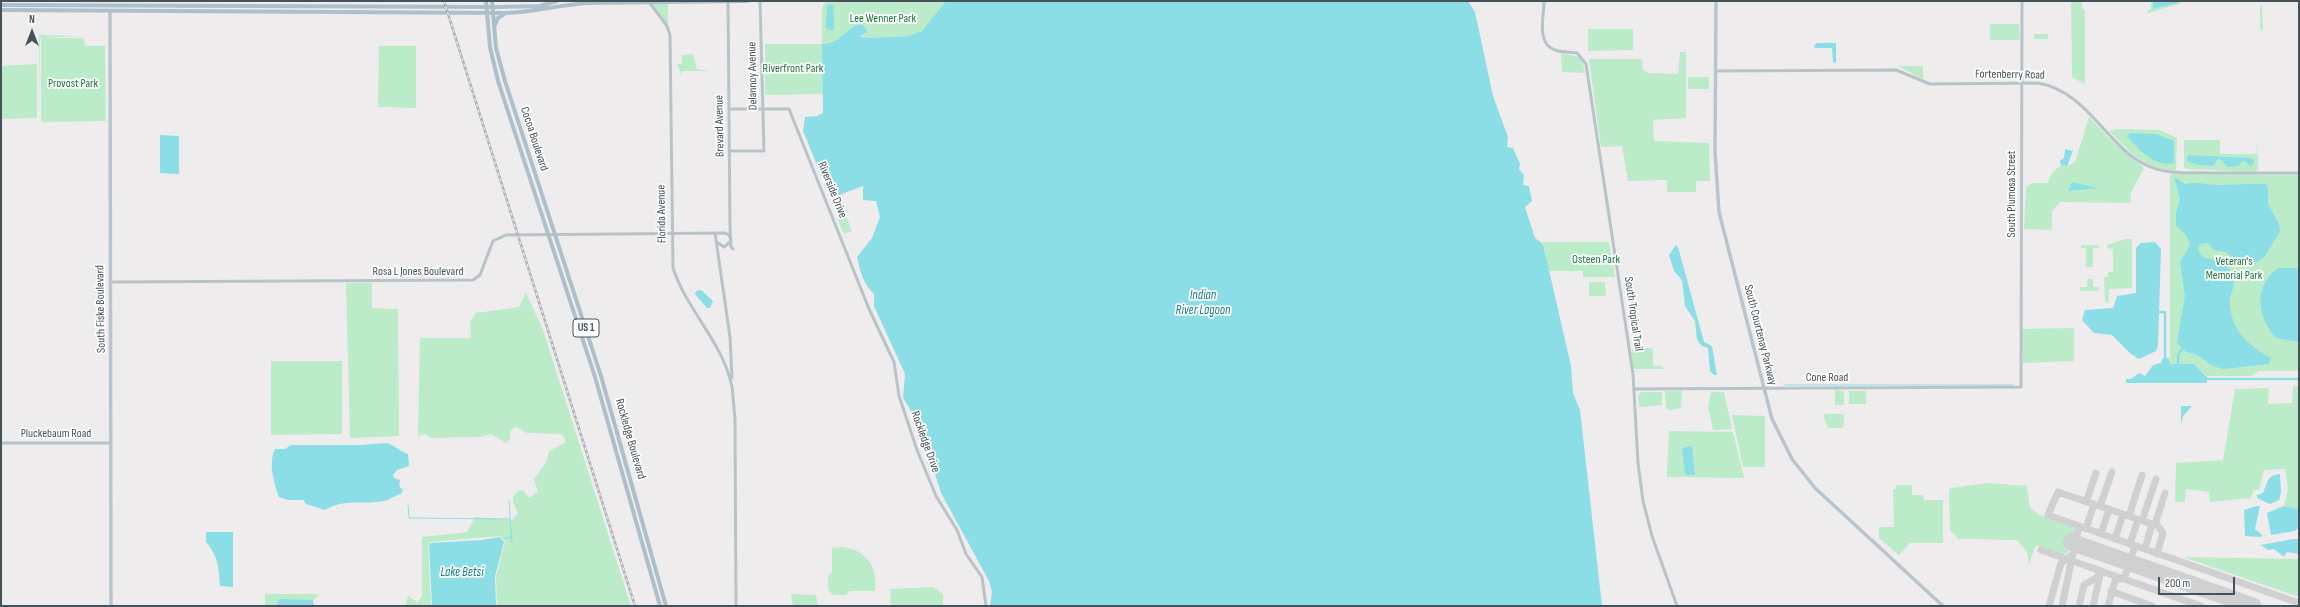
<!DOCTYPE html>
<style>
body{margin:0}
#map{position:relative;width:2300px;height:607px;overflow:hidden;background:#efeced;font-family:"Sofia Sans Condensed",sans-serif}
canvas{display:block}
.frame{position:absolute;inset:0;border:2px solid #465259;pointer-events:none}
.north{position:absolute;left:12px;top:12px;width:40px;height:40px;-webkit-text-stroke:3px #fff;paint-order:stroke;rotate:0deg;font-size:11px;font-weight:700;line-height:16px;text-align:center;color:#465259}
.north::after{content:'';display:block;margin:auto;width:14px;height:18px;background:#465259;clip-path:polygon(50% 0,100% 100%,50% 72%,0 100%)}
.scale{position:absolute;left:2158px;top:577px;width:77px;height:18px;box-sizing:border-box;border:2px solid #465259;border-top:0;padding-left:5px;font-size:12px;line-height:14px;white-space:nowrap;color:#465259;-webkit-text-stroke:3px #fff;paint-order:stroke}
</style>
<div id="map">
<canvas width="2300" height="607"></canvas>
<div class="frame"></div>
<div class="north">N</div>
<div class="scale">200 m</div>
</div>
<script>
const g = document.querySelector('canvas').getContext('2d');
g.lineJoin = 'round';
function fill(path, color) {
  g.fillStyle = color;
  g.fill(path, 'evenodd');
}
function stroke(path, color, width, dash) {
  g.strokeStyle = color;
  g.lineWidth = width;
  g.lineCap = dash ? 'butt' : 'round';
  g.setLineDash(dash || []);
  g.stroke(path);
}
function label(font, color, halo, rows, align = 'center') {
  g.font = font + ' "Sofia Sans Condensed",sans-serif';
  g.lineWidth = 3.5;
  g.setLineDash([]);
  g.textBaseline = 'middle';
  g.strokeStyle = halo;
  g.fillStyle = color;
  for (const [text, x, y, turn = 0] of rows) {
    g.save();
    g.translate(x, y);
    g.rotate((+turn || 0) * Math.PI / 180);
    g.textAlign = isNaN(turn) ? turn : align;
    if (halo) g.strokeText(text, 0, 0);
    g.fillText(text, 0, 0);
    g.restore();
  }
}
fill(new Path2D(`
 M832,1H946L922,31L908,36L864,38L860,36L867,33L856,25C845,34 836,43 822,44L823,94L765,95V44H822V8L825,2Z
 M2071,1H2082V8L2085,11V84L2072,77Z
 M2151,1H2180V4L2148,13L2147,11L2151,9Z
 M668,3V24H667L651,4Z
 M2262,5L2263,30L2262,31L2260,29V7Z
 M1990,24H2019L2020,40H1990Z
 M1588,29H1633V50L1588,51Z
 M2034,34H2048V39H2034Z
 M39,35L84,36L40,38V122Z
 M41,38H84L85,46H105L106,121L41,122Z
 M379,46H416V108L378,107Z
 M1680,52H1686V118L1653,120L1654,141L1709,143L1710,181H1696V192H1667V180L1628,181L1622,146L1601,147L1589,59H1642L1643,70L1649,73L1678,74Z
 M1561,53L1580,57L1583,63L1585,73L1562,72Z
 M693,54L697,69L709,71H682V76L677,64H682V55Z
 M37,64V118L1,119V66Z
 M1898,66H1923V79Z
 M1688,77H1709V89H1688Z
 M2089,117L2113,142L2144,168L2131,192L2130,203L2060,202L2052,211V230L2024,229L2026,187L2033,183H2047L2052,173L2061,165L2067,166L2075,162Z
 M2119,129L2160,130L2177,138L2176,170C2148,173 2128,150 2109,131Z
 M2184,140H2220V154H2257L2258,142V170L2255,172L2187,169L2184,167Z
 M2170,174L2299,175V371H2259L2251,376H2207L2194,364H2170Z
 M846,215L852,231L844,234L837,218Z
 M2125,239H2132V288L2109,289V302H2105L2104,277H2108V272H2113V249L2107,248V245Z
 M1543,242H1609L1615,277H1583V271H1549Z
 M2081,245H2098L2099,248H2093V267H2086V248H2081Z
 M2087,279H2093V287H2099L2098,291H2080V287H2087Z
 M1589,282H1605L1606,296H1589Z
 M346,283H372V308L398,309L399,436L350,438Z
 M526,293L543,330L631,606H497L496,576L505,542L504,539L500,536L430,542L428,547L431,606H405L408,596L417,602L422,597V537L467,532L475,517L512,520L518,513L513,502V496L519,490L524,491L529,498L538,492L534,479L547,461L549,451L565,443V438L562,434L527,433L516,427L510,431V439L506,443L491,434L480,437L431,438L425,434L418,436L420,338H471L470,322L476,313L519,307Z
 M2074,328V361L2023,363L2022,329Z
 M1634,348H1653V366H1663V369H1634L1631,352Z
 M271,361H342V434L271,435Z
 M2293,386H2299V509L2284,506L2288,489L2285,469L2264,470L2259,490H2253L2251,498L2210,502L2209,492L2186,489L2185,502H2175L2176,463L2223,460L2235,389L2269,388L2268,404L2292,403Z
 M1835,390L1844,391V405H1835Z
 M1665,391H1682L1681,408L1670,410L1666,408Z
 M1849,391H1866V404H1849Z
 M1641,392H1662V405L1639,407L1638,396Z
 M1711,392H1724L1732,429L1713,430L1708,407Z
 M1825,414H1844V425L1842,428H1828L1823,416Z
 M1732,415L1765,416V467H1743Z
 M1669,431L1733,432L1744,478L1667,477Z
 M1988,483L2027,486L2030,508L2040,515L2073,527L2075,531L2067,553L2062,555L2036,545L2029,564L2027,552L2017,540L1958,539L1950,530L1949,490L1951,488Z
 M1896,485H1912V495H1923L1924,500H1943V543H1910L1899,555L1879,538V527H1894L1893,489H1896Z
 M842,547C867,550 878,567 875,591H850L846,595H833L828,590V576L832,572V548Z
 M2183,557L2299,559V597Z
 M933,587L943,594V606H891L890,589Z
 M265,594H319L313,600L278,604L280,606H265Z
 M791,594L816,595L818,606H793Z`), '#bcebc9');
fill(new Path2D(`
 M946,1H1468L1475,12L1493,96L1508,137L1507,147L1513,148L1520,164L1519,169L1524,175L1523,185L1529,186L1532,201L1525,207L1535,238L1543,244L1571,366L1573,393L1580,410L1602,606H990L992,592L989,581L941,493L935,474L927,463L926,450L917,434L910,409L903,398L905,374L874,306V294C863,284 860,271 857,257L872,238L880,217L876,201L863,200V186L839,195H834L824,182L803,131L805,117L817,116L823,113L822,44C836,44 843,34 854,26C857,24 858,26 862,24L868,32L860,36L864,38L908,36L922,31Z
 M2177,1V3L2153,9V2Z
 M830,4L834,6C832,15 836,22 833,31L826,28L827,6Z
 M1817,43H1836V63L1833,62L1832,48H1815L1814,46Z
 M2130,133L2156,134L2174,141V163C2155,168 2137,148 2127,136Z
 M160,135L179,136V174L160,173Z
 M2065,149L2073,151L2067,166L2061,165L2060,161L2064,158Z
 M2189,155L2249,158L2254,160V164L2249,166L2245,161H2242L2239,166L2227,167L2221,159H2218L2213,166L2198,165L2187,161V157Z
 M2174,177L2185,184C2197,181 2207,185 2219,185C2235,185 2250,183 2266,184L2268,188V204L2279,224L2280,231L2265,256L2257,262L2242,264L2225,252L2214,250L2208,243L2200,244L2198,248C2202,263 2210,257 2221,261C2225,265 2231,270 2233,276C2236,283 2231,292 2230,300C2229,328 2248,346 2271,358L2269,364L2223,369L2213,366L2197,355L2186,352L2177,343L2185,295L2180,262L2190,245L2186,235L2176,225V213L2180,199Z
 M2072,182L2097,188L2068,191Z
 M2155,242L2161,249L2158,345L2156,351L2139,359L2131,354L2112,335L2094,333L2082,320L2085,310L2113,308L2117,296L2136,293V248L2141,243Z
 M1676,245L1678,247L1704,342L1712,346L1717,375H1714L1710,371L1708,348L1702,346L1697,340L1695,321L1685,306L1682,280L1674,271L1669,255Z
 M2278,268H2299V342L2276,338C2257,317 2253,286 2278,268Z
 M701,290L713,301L710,308H707L695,294L696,291Z
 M2163,358H2169L2170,364H2194L2207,377V383H2126V379H2131L2139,373L2145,376L2153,365L2161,363Z
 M2181,406H2192L2183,416L2181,426Z
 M387,443C396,446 399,451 408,454L409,466L397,470L393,475L394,478L400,480L399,486L403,490L401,494C395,495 390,500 384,501C363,505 344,498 325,510L306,504L303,500H288L279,497C274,483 268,463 275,449H285L291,445H360Z
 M1692,446L1695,475H1685L1682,448Z
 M2280,474L2281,492L2279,500L2270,504L2257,498V495L2263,493C2268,482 2267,475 2280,474Z
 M2256,506H2260L2255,529L2262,535L2261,537L2245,536L2244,510Z
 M2284,506L2299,509V527L2295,531L2271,535L2267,513Z
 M206,532H233V587L220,586C219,568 218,556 206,542Z
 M500,537L504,542L495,576L496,606H432L429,546L431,543L482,540Z
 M2293,539H2299V554L2287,552L2284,557L2274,549L2268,550L2261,545Z
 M279,599L313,600L314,606H280L277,604Z`), '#8bdee6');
stroke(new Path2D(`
 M1785,385H2013
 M509,501L512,543
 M408,505L409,518L510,519
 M503,539L512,537`), '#8bdee6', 1);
stroke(new Path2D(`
 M2159,312H2165V361
 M2178,367V355L2182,349
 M2205,379H2299`), '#8bdee6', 2.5);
stroke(new Path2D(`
 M2086,502L2096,473
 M2100,506L2112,472
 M2129,516L2142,475
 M2142,521L2156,479
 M2155,525L2165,493
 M2086,529L2094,504
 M2101,534L2109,509
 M2115,539L2123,514
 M2130,544L2138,519
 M2145,549L2152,524
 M2041,550L2201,606
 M2157,554L2163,533L2158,526L2058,492L2048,515L2065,521L2299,603
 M2071,558L2075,550L2082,546L2076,540L2079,526
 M2111,591L2152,606
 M2049,606L2061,563L2072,555
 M2062,606L2072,558
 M2079,606L2084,585L2098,577L2099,572L2096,569
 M2093,606L2100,575
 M2108,606L2115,581L2118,579H2124L2135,546
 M2242,606L2244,603`), '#cfd0d2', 7);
stroke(new Path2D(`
 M2071,542L2253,606`), '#cfd0d2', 17);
stroke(new Path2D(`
 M728,1L730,227L731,247L733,249
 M1544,1C1544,16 1536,44 1555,50C1562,53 1570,51 1577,53L1586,64L1633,374L1638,463L1643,501L1652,536L1677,606
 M649,2L667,26L670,35L673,268C687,311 723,342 732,387
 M1716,71L1896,70L1930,84L2038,83C2089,92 2105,146 2148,166C2167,175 2193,172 2214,173C2242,173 2271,173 2299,173
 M729,109H789L869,309L894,362L899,396L917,450L936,496L957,530L966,554L982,577L986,606
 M729,151H764L760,1
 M715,233L730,337L732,378
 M718,243L724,247L730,242
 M110,282L473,280L480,275L493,241L506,235L725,233L729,235L731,240
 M732,386L735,419L736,606
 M1634,389L2021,387L2022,1
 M1,443H111`), '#b8c3c9', 3);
stroke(new Path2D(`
 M1716,1L1715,152L1719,212L1772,419L1792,459L1815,488L1943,606
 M110,11L111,606`), '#b9c5ce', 3.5);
stroke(new Path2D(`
 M486,1L490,47L498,81L595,377L660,606
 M492,1L496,48L505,81L601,376L666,606
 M1,5L498,7L540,6L557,1
 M1,10L506,13C534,12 559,5 586,3L747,1
 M495,25L498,18L504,14`), '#adbfca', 4);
const rail = new Path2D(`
 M444,1L635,606`);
stroke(rail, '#afb3b7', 2.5);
stroke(rail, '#fff', 1, [3]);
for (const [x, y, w] of [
 [586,328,26]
]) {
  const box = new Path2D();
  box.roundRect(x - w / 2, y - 9, w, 18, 3);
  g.fillStyle = '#fff';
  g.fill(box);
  stroke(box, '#465259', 1);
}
label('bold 11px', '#465259', null, [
 ["US 1",586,328]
]);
label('12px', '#1b753d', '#fff', [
 ["Lee Wenner Park",883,19],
 ["Riverfront Park",793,69],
 ["Provost Park",73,84],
 ["Osteen Park",1596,260],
 ["Veteran's",2234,262],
 ["Memorial Park",2234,276]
]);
label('12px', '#465259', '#fff', [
 ["Fortenberry Road",2010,75,1],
 ["Delannoy Avenue",753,76,-91],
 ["Brevard Avenue",720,126,-91],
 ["Cocoa Boulevard",534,139,72],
 ["Riverside Drive",832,190,68],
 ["South Plumosa Street",2012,194,-90],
 ["Florida Avenue",662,214,-91],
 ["Rosa L Jones Boulevard",418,272],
 ["South Fiske Boulevard",101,309,-91],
 ["South Tropical Trail",1633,314,82],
 ["South Courtenay Parkway",1760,335,76],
 ["Cone Road",1827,378],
 ["Pluckebaum Road",56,434],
 ["Rockledge Boulevard",630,439,74],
 ["Rockledge Drive",925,442,70]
]);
label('italic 13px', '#137f89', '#fff', [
 ["Indian",1203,296],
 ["River Lagoon",1203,311],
 ["Lake Betsi",462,573]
]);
</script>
